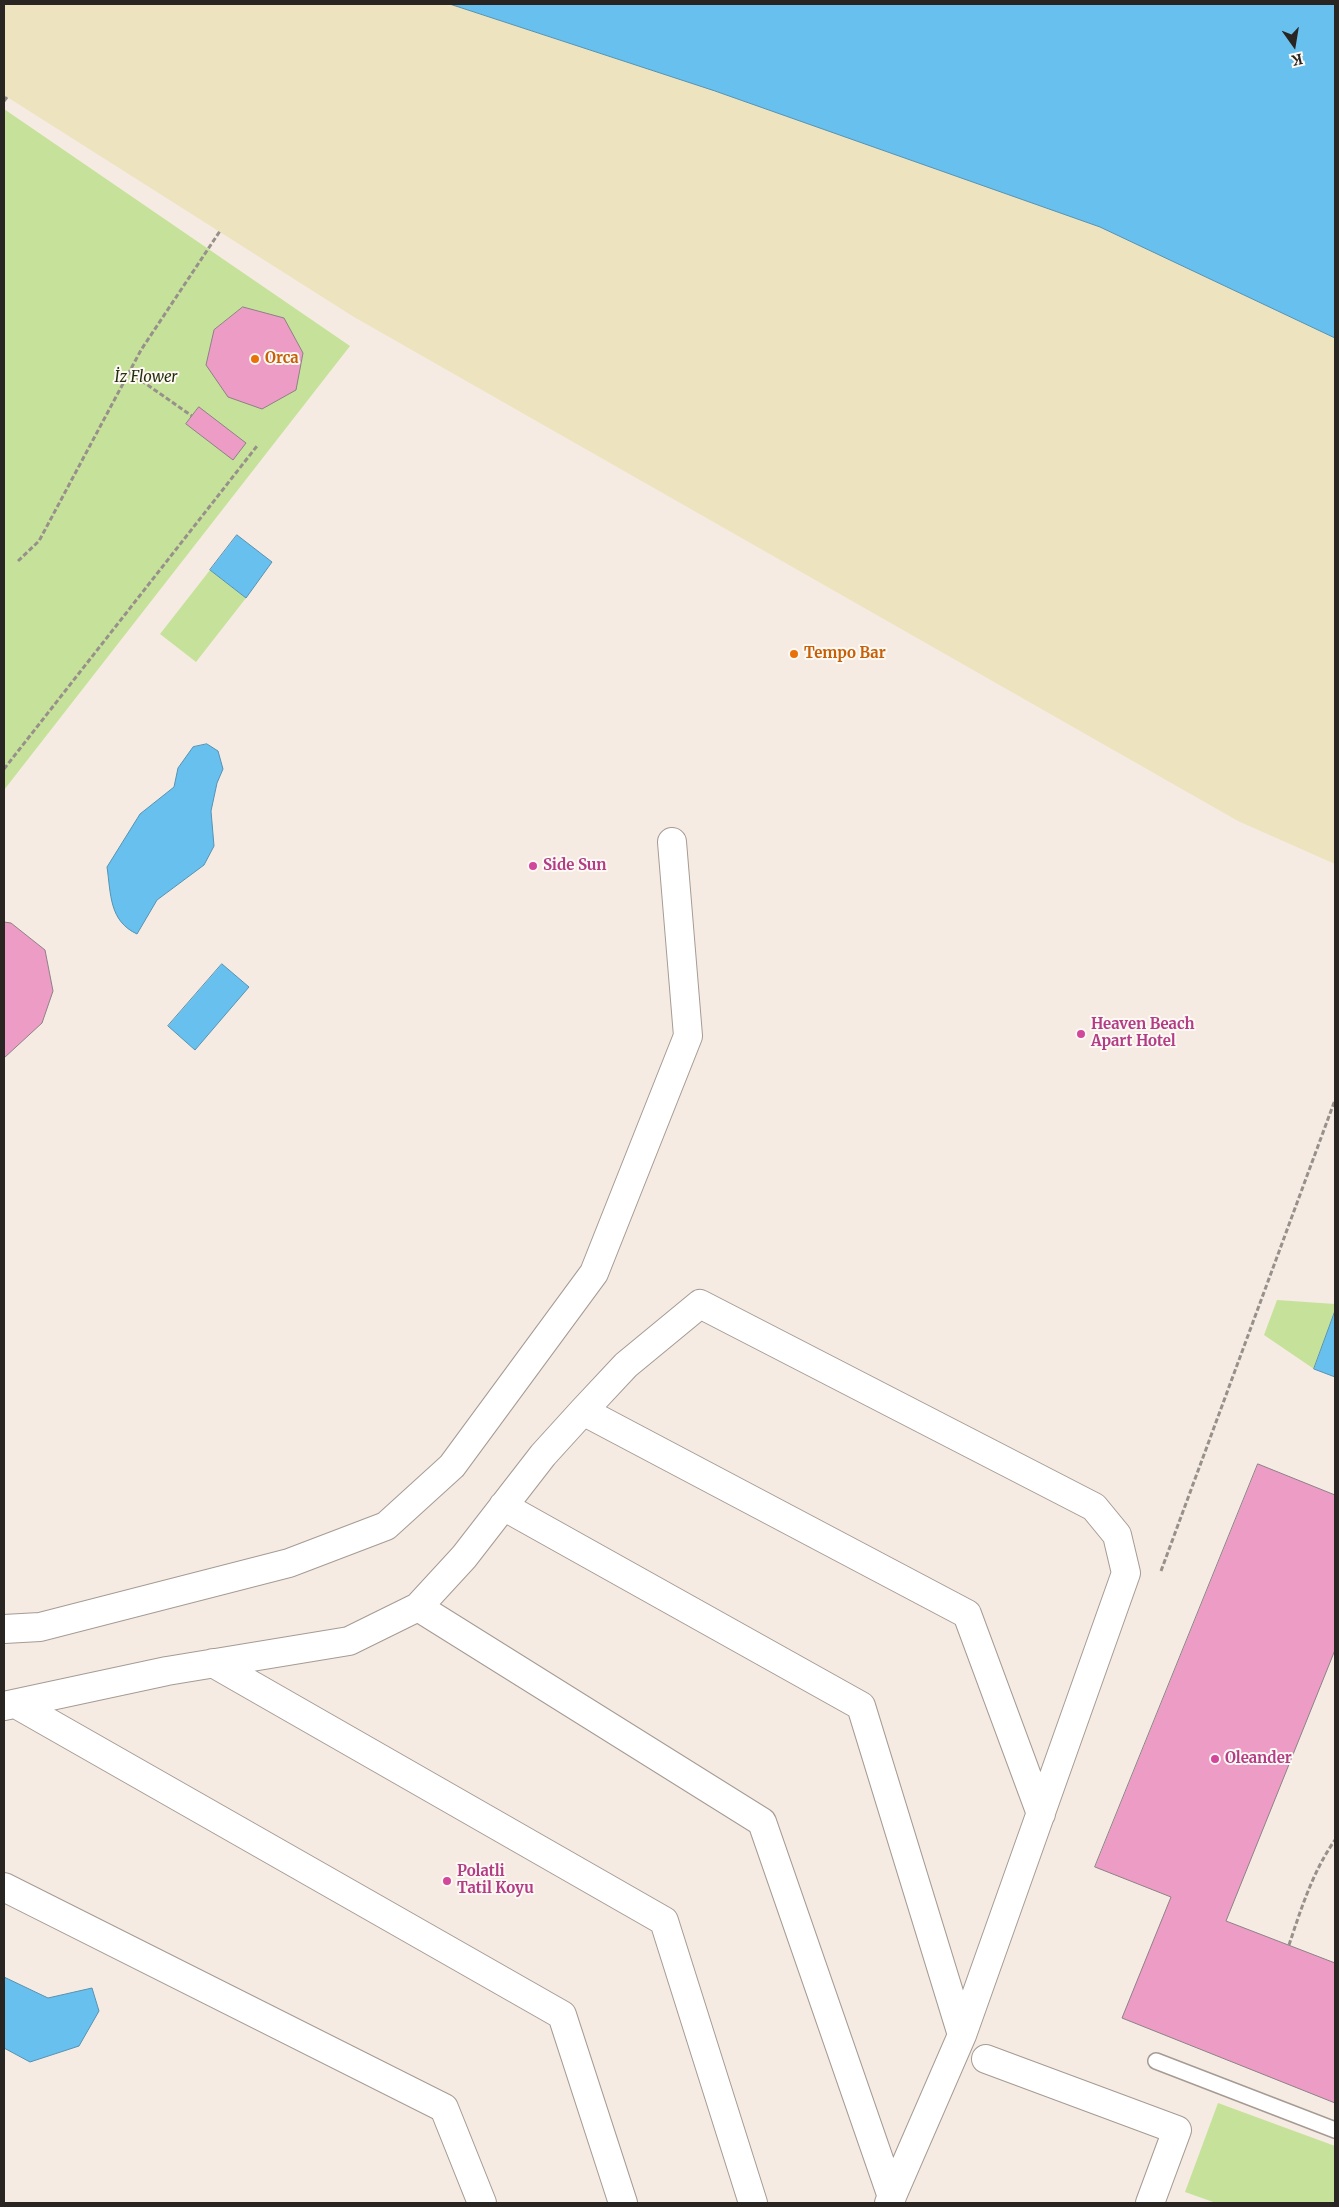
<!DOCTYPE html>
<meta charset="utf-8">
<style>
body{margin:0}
#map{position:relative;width:1339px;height:2207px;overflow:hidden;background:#f5ebe2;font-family:Merriweather,serif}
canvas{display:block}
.frame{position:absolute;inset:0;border:5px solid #292522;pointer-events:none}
.north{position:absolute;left:1269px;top:20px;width:50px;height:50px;-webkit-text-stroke:4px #fff9f4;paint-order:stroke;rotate:167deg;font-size:14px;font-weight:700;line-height:20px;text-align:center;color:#292522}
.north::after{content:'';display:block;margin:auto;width:18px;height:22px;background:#292522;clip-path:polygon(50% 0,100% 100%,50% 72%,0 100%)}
</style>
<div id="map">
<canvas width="1339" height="2207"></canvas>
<div class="frame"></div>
<div class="north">K</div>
</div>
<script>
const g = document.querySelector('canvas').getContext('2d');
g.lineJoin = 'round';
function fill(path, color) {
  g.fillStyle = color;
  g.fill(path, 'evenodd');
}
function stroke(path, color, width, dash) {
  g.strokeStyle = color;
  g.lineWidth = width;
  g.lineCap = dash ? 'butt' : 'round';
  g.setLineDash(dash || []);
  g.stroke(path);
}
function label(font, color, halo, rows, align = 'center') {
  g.font = font + ' Merriweather,serif';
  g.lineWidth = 4;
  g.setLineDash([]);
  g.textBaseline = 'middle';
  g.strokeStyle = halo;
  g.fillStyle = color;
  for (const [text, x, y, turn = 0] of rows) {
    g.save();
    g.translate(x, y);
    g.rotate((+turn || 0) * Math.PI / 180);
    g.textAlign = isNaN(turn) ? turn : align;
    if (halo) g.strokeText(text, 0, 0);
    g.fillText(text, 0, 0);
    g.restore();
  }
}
fill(new Path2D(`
 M4,109L350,346L4,790Z
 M210,570L246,598L196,662L160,634Z
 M1277,1300L1335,1304V1311L1314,1369L1264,1335Z
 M1218,2103L1335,2146V2203H1216L1185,2192Z`), '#c6e29a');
fill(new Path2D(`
 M4,4H450L715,91L1100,227L1335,338V864L1238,821L354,317L4,95Z`), '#ede3be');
const water = new Path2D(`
 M450,4H1335V338L1100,227L715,91Z
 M237,535L272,562L246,598L210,570Z
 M207,744L218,751L223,769L217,783L211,811L214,846L204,865L157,900L137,934C109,921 111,894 107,867L140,814L174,787L178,768L193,747Z
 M222,964L249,987L195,1050L168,1026Z
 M1335,1311V1377L1314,1369Z
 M4,1977L48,1998L92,1988L99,2011L79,2046L30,2062L4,2048Z`);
fill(water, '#68c0ef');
stroke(water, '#5592b2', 1);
const building = new Path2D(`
 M243,307L284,318L303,353L296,390L262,409L228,397L206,365L214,330Z
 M199,407L246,443L233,460L186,424Z
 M4,922L11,923L45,950L53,991L42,1023L4,1058Z
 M1258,1464L1335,1495V1650L1226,1921L1335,1963V2103L1122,2018L1171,1897L1095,1867Z`);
fill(building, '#ed9cc5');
stroke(building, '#8c8186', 1);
const lane = new Path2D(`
 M1156,2061L1335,2130`);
const street = new Path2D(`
 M583,1411L967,1614L1041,1814
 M503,1506L861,1706L962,2035
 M418,1607L762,1822L892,2197
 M4,1629L40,1627L289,1563L386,1526L452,1466L594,1273L688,1036L672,842
 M213,1663L664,1921L753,2203
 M16,1704L562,2015L623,2203
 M4,1706L167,1671L349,1641L418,1607L464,1557L543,1455L583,1411L626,1365L700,1304L1094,1507L1117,1535L1126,1573L962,2035L889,2203
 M4,1887L444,2108L482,2203
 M986,2059L1177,2130L1150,2203`);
stroke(lane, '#a59b93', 18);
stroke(street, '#a59b93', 30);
stroke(new Path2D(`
 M4,101L7,97
 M129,372L192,416
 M18,561L39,541L141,350L220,231
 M4,769L257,446
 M1161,1571L1335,1100
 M1289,1945C1301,1909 1313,1871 1335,1840`), '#98918b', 3, [5, 2.5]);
stroke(lane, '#fff', 15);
stroke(street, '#fff', 28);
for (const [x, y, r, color] of [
 [255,359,5,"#e8710a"],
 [794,654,5,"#e8710a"],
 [533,866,5,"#d1479c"],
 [1081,1034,5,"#d1479c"],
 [1215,1759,5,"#d1479c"],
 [447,1881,5,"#d1479c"]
]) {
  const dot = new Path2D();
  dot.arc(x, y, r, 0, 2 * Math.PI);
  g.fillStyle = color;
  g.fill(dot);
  stroke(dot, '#fff9f4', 2);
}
label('bold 15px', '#c56008', '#fff9f4', [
 ["Orca",265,359],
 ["Tempo Bar",804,654]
], 'left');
label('italic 15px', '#232f0e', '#fff9f4', [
 ["İz Flower",146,378]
]);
label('bold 15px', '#b23c85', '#fff9f4', [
 ["Side Sun",543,866],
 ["Heaven Beach",1091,1025],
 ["Apart Hotel",1091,1042],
 ["Oleander",1225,1759],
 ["Polatli",457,1872],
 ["Tatil Koyu",457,1889]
], 'left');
</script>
